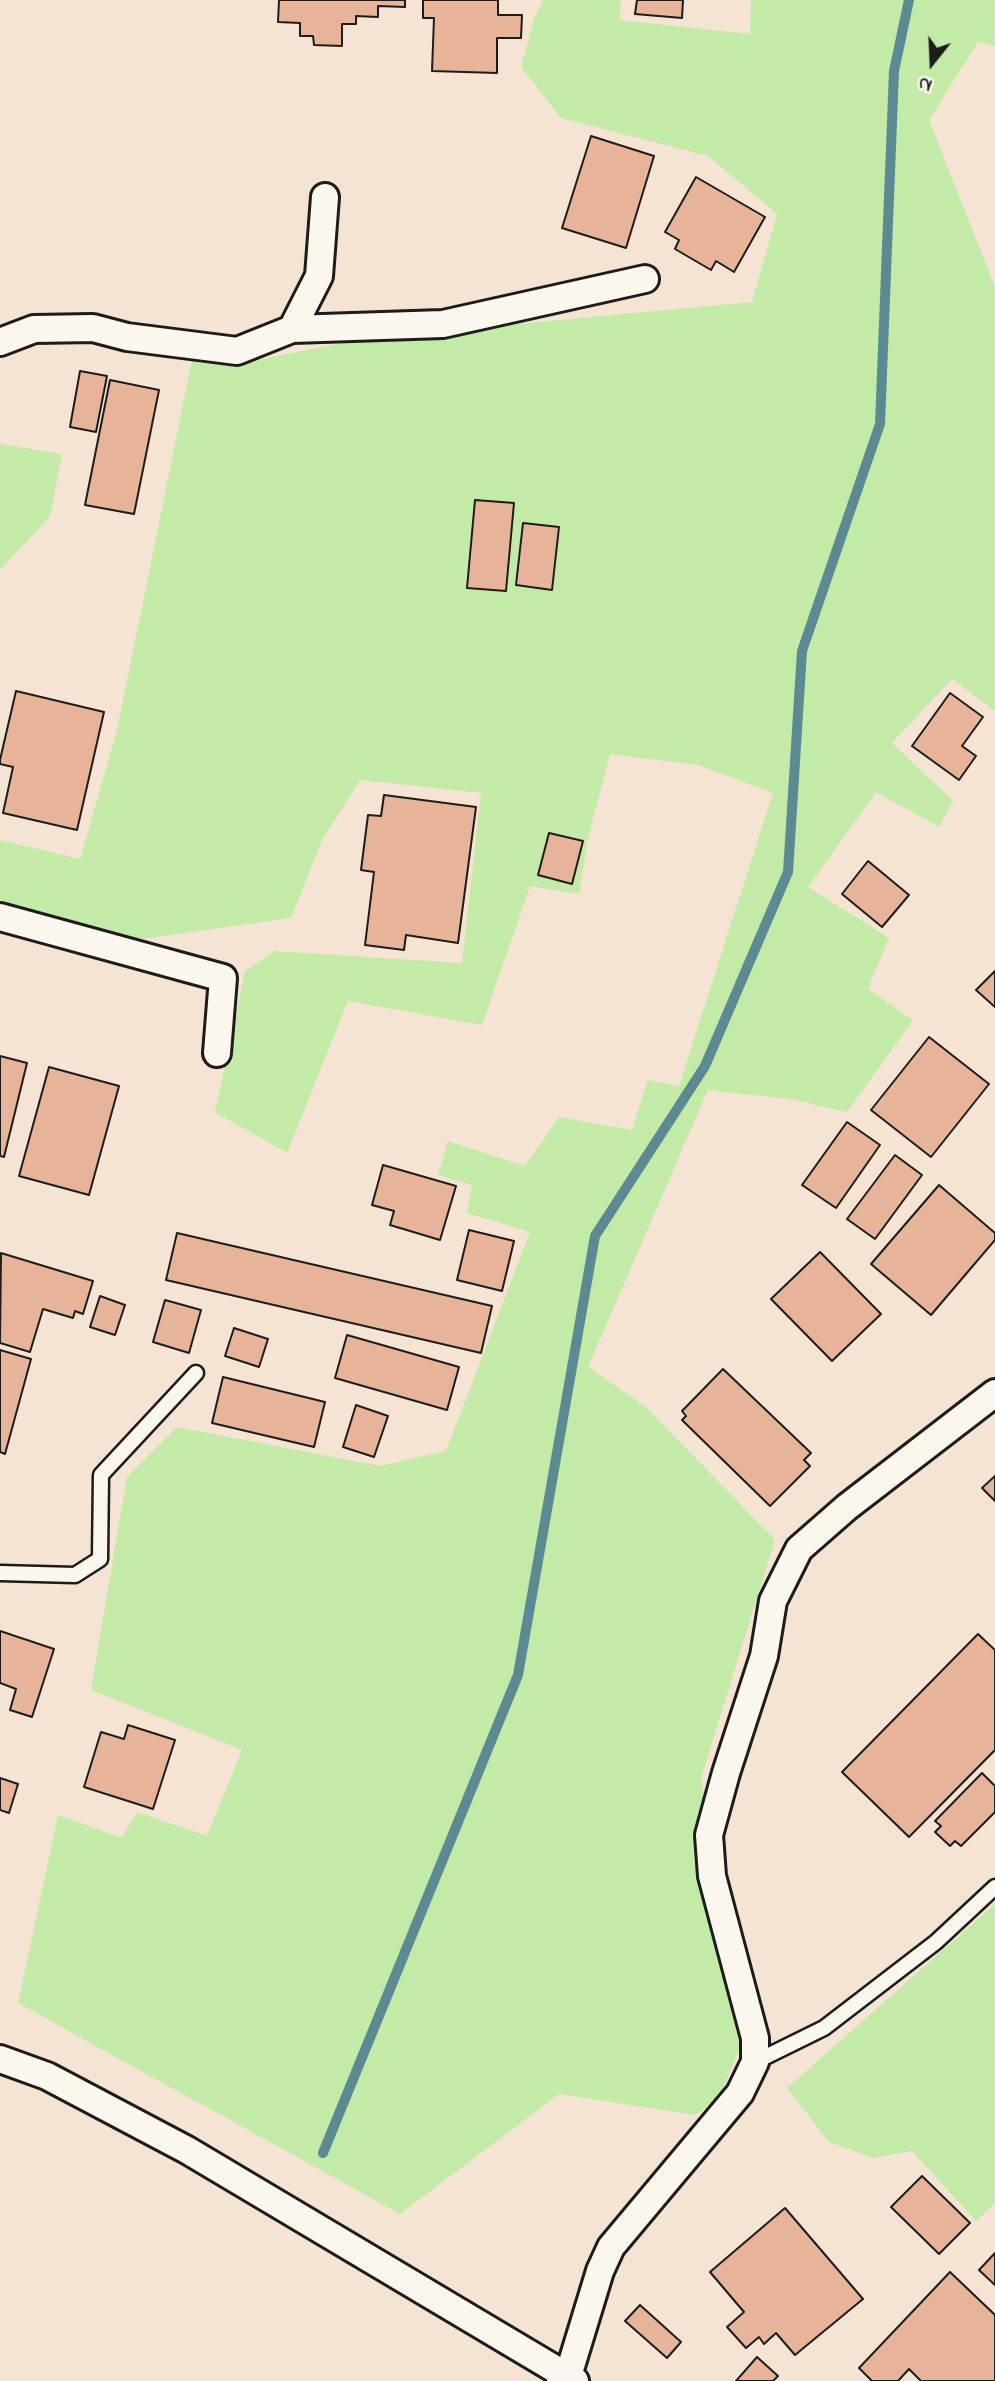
<!DOCTYPE html>
<style>
body{margin:0}
#map{position:relative;width:995px;height:2381px;overflow:hidden;background:#f5e3d3;font-family:"Indie Flower",sans-serif}
canvas{display:block}
.north{position:absolute;left:897px;top:28px;width:70px;height:70px;-webkit-text-stroke:5px #fbf7ec;paint-order:stroke;rotate:198deg;font-size:19px;font-weight:700;line-height:28px;text-align:center;color:#1c1c1c}
.north::after{content:'';display:block;margin:auto;width:24px;height:32px;background:#1c1c1c;clip-path:polygon(50% 0,100% 100%,50% 72%,0 100%)}
</style>
<div id="map">
<canvas width="995" height="2381"></canvas>
<div class="north">N</div>
</div>
<script>
const g = document.querySelector('canvas').getContext('2d');
g.lineJoin = 'round';
function fill(path, color) {
  g.fillStyle = color;
  g.fill(path, 'evenodd');
}
function stroke(path, color, width, dash) {
  g.strokeStyle = color;
  g.lineWidth = width;
  g.lineCap = dash ? 'butt' : 'round';
  g.setLineDash(dash || []);
  g.stroke(path);
}
fill(new Path2D(`
 M543,0H621L619,20L750,34L751,0H995V46L978,42L929,120L995,287V711L952,679L892,743L953,801L939,827L876,792L808,887L889,938L868,989L913,1020L847,1112L790,1099L708,1090L588,1367L646,1407L775,1540L701,1778L742,2043L719,2098L695,2115L559,2094L400,2214L18,2003L58,1815L122,1838L137,1812L207,1836L242,1750L91,1690L127,1477L177,1427L380,1466L446,1451L530,1232L467,1213L472,1185L438,1175L448,1141L525,1166L559,1117L632,1130L648,1080L679,1086L773,793L698,765L610,754L588,838L579,894L530,886L482,1025L348,1001L287,1153L215,1112L245,971L274,951L462,963L481,793L360,780L322,840L291,918L142,939L10,909L0,899V840L80,859L117,730L192,360L248,362L366,338L752,302L777,214L708,156L561,118L521,67L534,19Z
 M0,444L62,454L50,516L0,570Z
 M995,1904V2203L976,2221L912,2151L874,2158L829,2142L787,2088Z`), '#c3eba7');
stroke(new Path2D(`
 M323,2153L518,1675L595,1236L705,1066L788,872L802,651L880,424L894,71L909,0`), '#5b8a93', 10);
const building = new Path2D(`
 M279,0H405V7L378,6V17L356,16V24H342V46L314,45L313,36H300V23L278,22Z
 M423,0H498V15H522L521,38H497V73L432,71L434,18H423Z
 M637,0H683L682,18L635,14Z
 M591,136L654,156L626,248L562,228Z
 M696,177L765,217L734,272L716,261L711,270L675,249L679,240L665,232Z
 M80,371L107,376L96,432L70,427Z
 M110,380L159,390L134,514L85,505Z
 M475,500L514,503L506,591L467,588Z
 M523,523L559,527L552,590L516,585Z
 M16,691L104,712L77,830L3,813L13,767L0,764V760Z
 M950,693L983,717L962,746L976,756L959,780L912,746Z
 M384,795L476,807L458,943L406,935L404,950L365,945L374,872L361,870L368,815L381,816Z
 M549,833L583,841L572,884L538,875Z
 M868,861L909,895L882,927L842,894Z
 M995,971V1007L976,990Z
 M929,1037L989,1084L931,1157L871,1110Z
 M0,1056L27,1063L4,1157L0,1156Z
 M49,1067L119,1086L89,1195L19,1176Z
 M847,1122L880,1145L836,1208L802,1185Z
 M895,1155L922,1175L875,1239L847,1219Z
 M383,1165L456,1186L440,1240L390,1225L394,1211L372,1205Z
 M939,1185L995,1233V1240L931,1315L871,1264Z
 M469,1230L514,1241L502,1291L457,1280Z
 M177,1233L492,1306L481,1353L166,1280Z
 M820,1252L881,1314L832,1361L771,1299Z
 M1,1253L93,1281L83,1314L75,1311L73,1318L43,1309L30,1352L0,1343Z
 M100,1296L125,1305L115,1335L90,1327Z
 M165,1300L201,1310L189,1353L153,1342Z
 M234,1328L268,1339L259,1367L225,1356Z
 M347,1335L459,1367L447,1410L335,1378Z
 M0,1350L31,1359L5,1454L0,1452Z
 M723,1369L811,1453L804,1460L810,1466L770,1506L682,1420L686,1416L682,1411Z
 M223,1377L325,1402L314,1447L212,1423Z
 M356,1405L388,1416L374,1457L343,1447Z
 M995,1476V1501L982,1488Z
 M0,1631L54,1649L32,1717L10,1710L16,1689L0,1683Z
 M978,1634L995,1650V1750L909,1837L842,1772Z
 M128,1725L175,1740L153,1809L84,1787L101,1732L124,1739Z
 M982,1773L995,1786V1812L961,1846L955,1841L950,1846L935,1832L941,1826L935,1821Z
 M0,1778L18,1784L9,1813L0,1810Z
 M922,2176L970,2223L939,2254L891,2207Z
 M785,2208L863,2299L795,2355L776,2333L764,2344L759,2337L746,2348L727,2327L744,2312L710,2272Z
 M995,2253V2285L979,2270Z
 M950,2272L995,2315V2381H921L909,2369L898,2381H872L859,2368Z
 M640,2305L681,2342L667,2358L625,2321Z
 M757,2357L778,2376L773,2381H736Z`);
fill(building, '#e7b499');
stroke(building, '#1c1c1c', 2);
const service = new Path2D(`
 M0,1573L75,1575L100,1559L101,1475L196,1373
 M755,2062L824,2028L936,1942L995,1887`);
const minor = new Path2D(`
 M292,329L443,324L645,279
 M0,342L34,329L93,328L127,337L237,351L292,329L319,276L325,197
 M0,917L223,978L217,1053
 M0,2059L47,2076L187,2150L575,2381
 M560,2381L568,2376L600,2271L611,2247L740,2093L755,2062V2038L712,1876L709,1835L726,1773L764,1656L773,1601L799,1549L847,1507L995,1393`);
stroke(service, '#1c1c1c', 19);
stroke(minor, '#1c1c1c', 32);
stroke(service, '#fbf7ec', 14);
stroke(minor, '#fbf7ec', 26);
</script>
